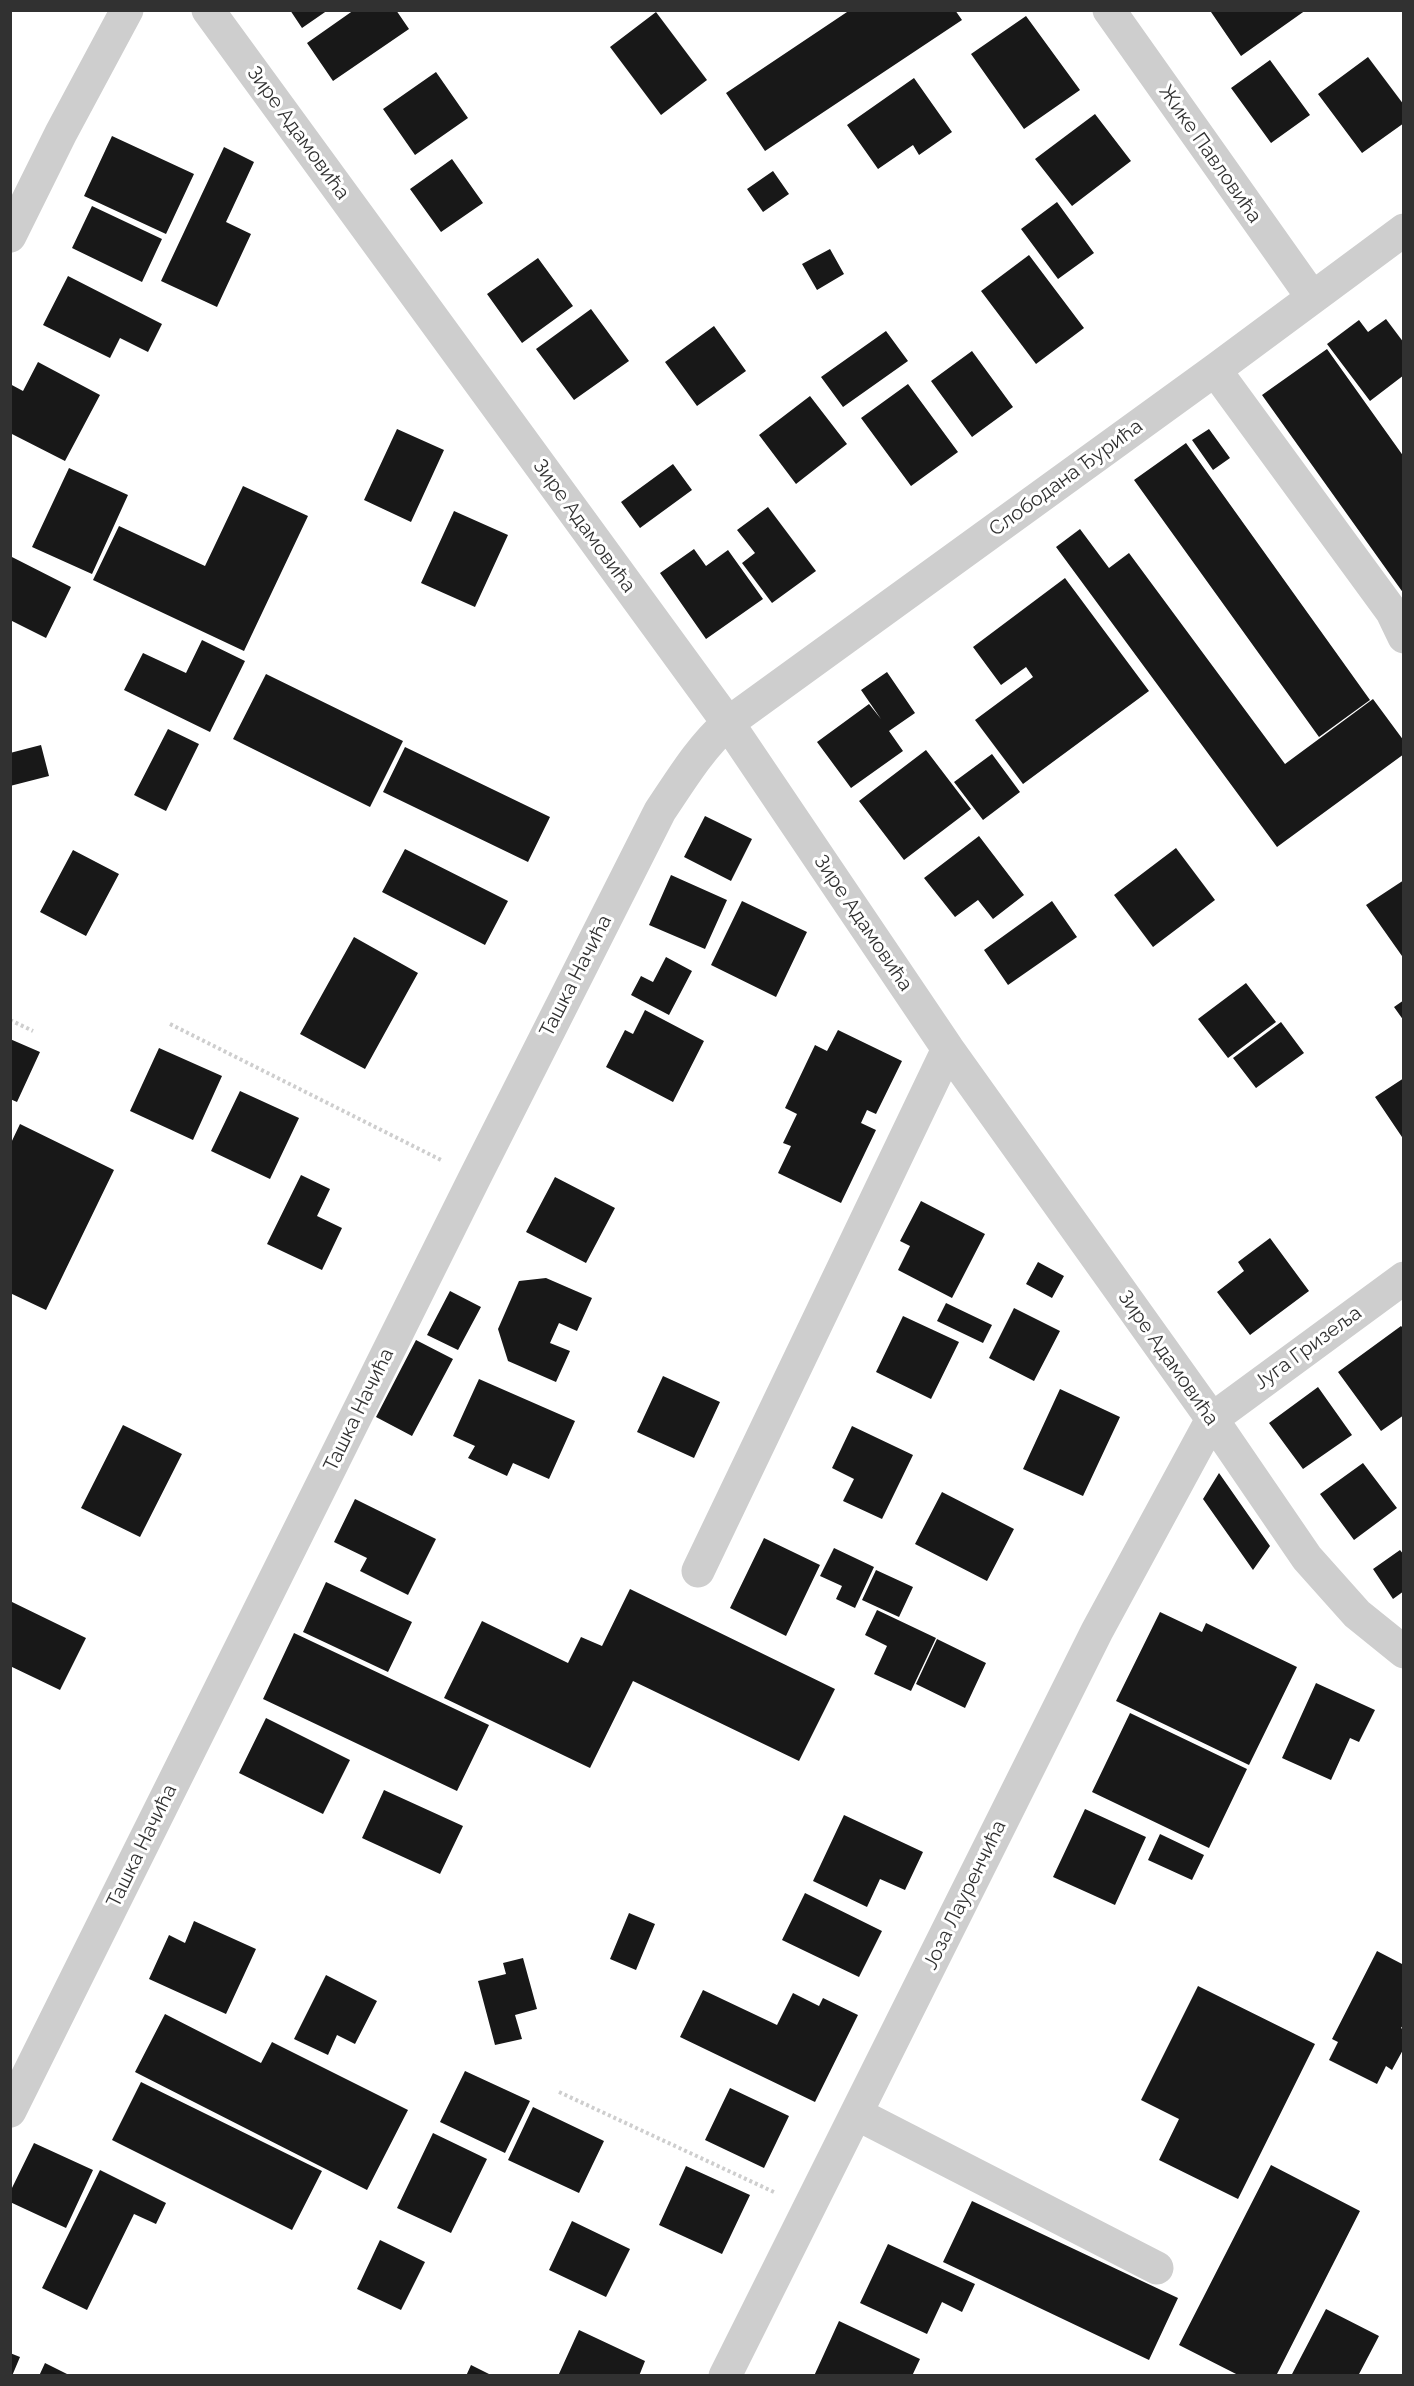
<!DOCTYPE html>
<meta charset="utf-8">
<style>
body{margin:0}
#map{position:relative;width:1414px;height:2386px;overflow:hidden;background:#fff;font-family:Raleway,sans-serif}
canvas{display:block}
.frame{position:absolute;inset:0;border:12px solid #313131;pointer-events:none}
</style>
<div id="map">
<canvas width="1414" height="2386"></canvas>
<div class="frame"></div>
</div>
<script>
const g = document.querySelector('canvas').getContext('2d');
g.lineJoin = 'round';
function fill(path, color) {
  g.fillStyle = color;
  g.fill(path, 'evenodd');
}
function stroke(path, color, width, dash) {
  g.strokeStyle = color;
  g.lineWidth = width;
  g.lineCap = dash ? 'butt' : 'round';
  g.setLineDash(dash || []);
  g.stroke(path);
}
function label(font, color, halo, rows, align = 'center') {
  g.font = font + ' Raleway,sans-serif';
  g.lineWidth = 6;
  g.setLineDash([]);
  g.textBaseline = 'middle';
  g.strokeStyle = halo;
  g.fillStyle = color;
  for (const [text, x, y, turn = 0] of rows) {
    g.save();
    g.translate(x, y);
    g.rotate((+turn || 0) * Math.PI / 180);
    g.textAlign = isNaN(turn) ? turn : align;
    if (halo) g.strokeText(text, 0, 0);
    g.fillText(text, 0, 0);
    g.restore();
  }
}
fill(new Path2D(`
 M290,10H328L302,28Z
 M354,10H396L409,29L333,81L307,43Z
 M850,10H955L962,20L765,151L726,93Z
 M1213,10H1306L1241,56L1211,12Z
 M656,12L707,80L661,115L610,47Z
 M1026,16L1080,90L1024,129L971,54Z
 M1368,57L1404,105V123L1362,153L1318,94Z
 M1270,60L1310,115L1271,143L1231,88Z
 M436,72L468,118L415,155L383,109Z
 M914,78L952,132L919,155L913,145L878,169L847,125Z
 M1095,114L1131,161L1072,206L1035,159Z
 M112,136L194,174L166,234L84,196Z
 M224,147L254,162L226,222L251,234L217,307L161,281Z
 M452,159L483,203L441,232L410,189Z
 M773,171L789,194L763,212L747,189Z
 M1057,202L1094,253L1058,279L1021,229Z
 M92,206L162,239L142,282L72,248Z
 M830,249L844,274L817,290L802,264Z
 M1029,255L1084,328L1036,364L981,291Z
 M538,258L573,306L522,343L487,294Z
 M68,276L162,324L148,352L120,338L110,358L43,325Z
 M591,309L629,361L574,400L536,349Z
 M1386,319L1404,343V375L1370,401L1327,344L1359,320L1368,332Z
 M714,326L746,371L697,406L665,362Z
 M886,331L908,361L843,407L821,377Z
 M1327,349L1404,457V594L1262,395Z
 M972,351L1013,407L972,437L931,381Z
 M38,362L100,395L65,461L10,433V384L23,391Z
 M908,384L958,452L911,486L861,418Z
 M810,396L847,444L796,484L759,435Z
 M397,429L444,450L411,522L364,500Z
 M1209,429L1230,458L1213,470L1192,440Z
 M1186,443L1370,700L1319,737L1134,480Z
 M673,464L692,490L640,528L621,502Z
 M69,468L128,495L92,574L32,547Z
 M243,486L308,516L244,651L93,580L119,526L205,566Z
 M768,507L816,571L772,603L742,563L755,553L737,530Z
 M454,511L508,535L475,607L421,583Z
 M1080,529L1109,568L1129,553L1285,764L1373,699L1404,741V754L1277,847L1056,547Z
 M694,549L706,566L728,550L763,599L706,639L660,573Z
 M10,556L71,587L46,638L10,620Z
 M1065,578L1149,691L1023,784L975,720L1033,677L1026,667L1001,685L973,647Z
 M202,640L245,661L210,732L124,690L143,653L186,673Z
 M887,672L915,713L889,731L903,751L851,788L817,742L869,704L881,719L861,690Z
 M266,674L403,741L370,807L233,739Z
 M168,729L199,744L166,811L134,795Z
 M41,745L49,776L10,786V753Z
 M405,747L550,817L528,862L383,792Z
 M926,750L971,809L904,860L859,801Z
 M992,754L1020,792L983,820L954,782Z
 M705,816L752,839L731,881L684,857Z
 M979,836L1024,895L993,919L978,900L955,917L924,878Z
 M1176,848L1215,900L1153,947L1114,895Z
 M405,849L508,901L485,945L382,892Z
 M73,850L119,874L86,936L40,912Z
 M671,875L727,900L705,949L649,925Z
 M1404,880V955L1402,956L1366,905Z
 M742,901L807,932L776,997L711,965Z
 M1052,901L1077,937L1008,985L984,950Z
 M354,937L418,973L365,1069L300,1034Z
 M666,957L692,971L669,1015L631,995L641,976L653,982Z
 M1246,983L1276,1022L1228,1058L1198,1019Z
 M1404,1000V1021L1394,1007Z
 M645,1010L704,1041L673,1102L606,1067L625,1030L633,1034Z
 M1281,1022L1304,1053L1256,1088L1233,1058Z
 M838,1030L902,1061L876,1114L867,1110L861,1123L876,1130L841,1203L778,1173L791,1146L783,1143L797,1114L785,1108L815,1045L827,1051Z
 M10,1039L40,1052L17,1102L10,1099Z
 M159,1048L222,1076L193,1140L130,1111Z
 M1404,1078V1140L1375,1097Z
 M240,1091L299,1118L270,1179L211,1151Z
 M20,1124L114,1170L46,1310L10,1293V1145Z
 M301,1175L330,1189L317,1216L342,1228L322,1270L267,1244Z
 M555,1177L615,1208L586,1263L526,1232Z
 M921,1201L985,1234L952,1298L898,1270L910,1246L900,1241Z
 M1270,1238L1309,1291L1250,1335L1217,1292L1244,1271L1238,1262Z
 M1038,1262L1064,1276L1052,1298L1026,1284Z
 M546,1278L592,1298L577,1331L559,1323L550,1343L570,1351L556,1382L508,1361L498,1329L519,1281Z
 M450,1291L481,1307L458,1350L427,1335Z
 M946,1303L992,1325L983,1343L937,1321Z
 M1014,1308L1060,1331L1034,1381L989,1358Z
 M903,1316L959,1342L931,1399L876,1372Z
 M1401,1326L1404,1329V1415L1381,1431L1338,1372Z
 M416,1340L453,1359L412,1436L376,1417Z
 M663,1376L720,1402L694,1458L637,1432Z
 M479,1379L575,1421L549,1479L513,1463L507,1476L468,1458L475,1446L453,1436Z
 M1318,1387L1352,1435L1303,1469L1269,1423Z
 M1060,1389L1120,1417L1083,1496L1023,1469Z
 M123,1425L182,1454L140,1537L81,1508Z
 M852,1426L913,1455L882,1519L843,1501L854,1479L832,1468Z
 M1363,1463L1397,1508L1354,1540L1320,1494Z
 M1219,1473L1270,1546L1253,1570L1203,1499Z
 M942,1492L1014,1529L987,1581L915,1544Z
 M355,1499L436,1539L408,1595L360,1571L367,1558L334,1542Z
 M764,1538L820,1565L786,1636L730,1608Z
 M834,1548L874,1567L855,1608L836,1599L842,1586L820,1576Z
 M1400,1550L1404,1555V1591L1393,1599L1373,1569Z
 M876,1570L913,1587L899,1617L862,1600Z
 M326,1582L412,1622L388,1672L303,1632Z
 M630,1589L835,1689L799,1761L633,1681L590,1768L444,1698L482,1621L568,1663L581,1637L602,1646Z
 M10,1601L86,1638L60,1690L10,1666Z
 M877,1610L936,1638L911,1691L874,1674L887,1646L865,1635Z
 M1160,1612L1202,1632L1206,1623L1297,1667L1249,1765L1116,1701Z
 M294,1633L489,1725L457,1791L263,1699Z
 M937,1639L986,1663L965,1708L916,1684Z
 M1316,1683L1375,1710L1359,1742L1350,1738L1331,1780L1282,1758Z
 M1130,1713L1247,1769L1209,1848L1092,1792Z
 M266,1718L350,1760L323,1814L239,1773Z
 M384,1790L463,1826L440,1874L362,1838Z
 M1085,1809L1146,1837L1115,1905L1053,1877Z
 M844,1815L923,1852L905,1890L880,1879L867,1907L813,1881Z
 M1160,1834L1204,1855L1192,1880L1148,1860Z
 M805,1893L882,1931L859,1977L782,1940Z
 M629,1913L655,1924L636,1970L610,1959Z
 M194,1921L256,1949L226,2014L149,1979L169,1935L185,1943Z
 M1377,1951L1404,1965V2024L1401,2028L1404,2030V2048L1392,2070L1386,2066L1377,2084L1329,2060L1338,2042L1332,2039Z
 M523,1958L537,2009L515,2015L522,2039L495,2045L478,1981L506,1974L503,1963Z
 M326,1975L377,2001L355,2044L337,2035L328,2055L294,2039Z
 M1198,1986L1315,2044L1238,2199L1159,2160L1179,2119L1141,2100Z
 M703,1990L777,2025L793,1993L819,2006L823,1998L858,2015L815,2102L680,2037Z
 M165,2014L261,2063L272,2042L408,2110L367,2190L135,2072Z
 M465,2071L530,2101L505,2153L440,2122Z
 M141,2082L322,2171L292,2230L112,2140Z
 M730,2088L789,2116L764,2168L705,2140Z
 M533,2107L604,2141L579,2193L508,2160Z
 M433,2133L487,2159L451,2233L397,2208Z
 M34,2143L93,2170L66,2228L10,2202V2192Z
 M1271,2165L1360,2211L1276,2376H1240L1179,2345Z
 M686,2166L750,2195L722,2254L659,2225Z
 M100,2170L166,2203L156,2224L134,2214L87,2310L42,2288Z
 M972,2201L1178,2298L1149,2360L943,2262Z
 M572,2221L630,2249L606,2297L549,2270Z
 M380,2240L425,2262L401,2310L357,2289Z
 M888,2244L975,2284L962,2312L942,2302L927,2334L860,2303Z
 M1326,2309L1379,2336L1358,2376H1291Z
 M839,2321L920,2359L912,2376H814Z
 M579,2330L645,2361L639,2376H558Z
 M10,2353L20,2357L12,2376H10Z
 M45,2363L71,2376H39Z
 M471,2365L493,2376H466Z`), '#181818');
stroke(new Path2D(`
 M10,1020L33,1031
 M170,1024L443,1161
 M559,2092L776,2193`), '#cecece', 4, [3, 3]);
stroke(new Path2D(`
 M208,10L728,723L948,1049L1212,1419L1307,1558L1357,1614L1404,1652
 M1109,10L1312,297
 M10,236L61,133L127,10
 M1215,370L1392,612L1404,637
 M698,1571L948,1049
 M10,2111L475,1177L660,811C681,780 699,749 728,723L1215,370L1404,230
 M857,2114L1157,2268
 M725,2376L1097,1631L1212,1419L1404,1278`), '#cecece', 33);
label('20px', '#313131', '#fff', [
 ["Зире Адамовића",298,133,54],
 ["Жике Павловића",1210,154,55],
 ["Слободана Ђурића",1066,478,-36],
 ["Зире Адамовића",584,526,54],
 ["Зире Адамовића",863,923,56],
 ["Ташка Начића",576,976,-63],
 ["Југа Гризеља",1308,1348,-36],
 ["Зире Адамовића",1168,1358,55],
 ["Ташка Начића",359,1410,-64],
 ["Ташка Начића",142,1846,-64],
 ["Јоза Лауренчића",965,1895,-64]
]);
</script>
